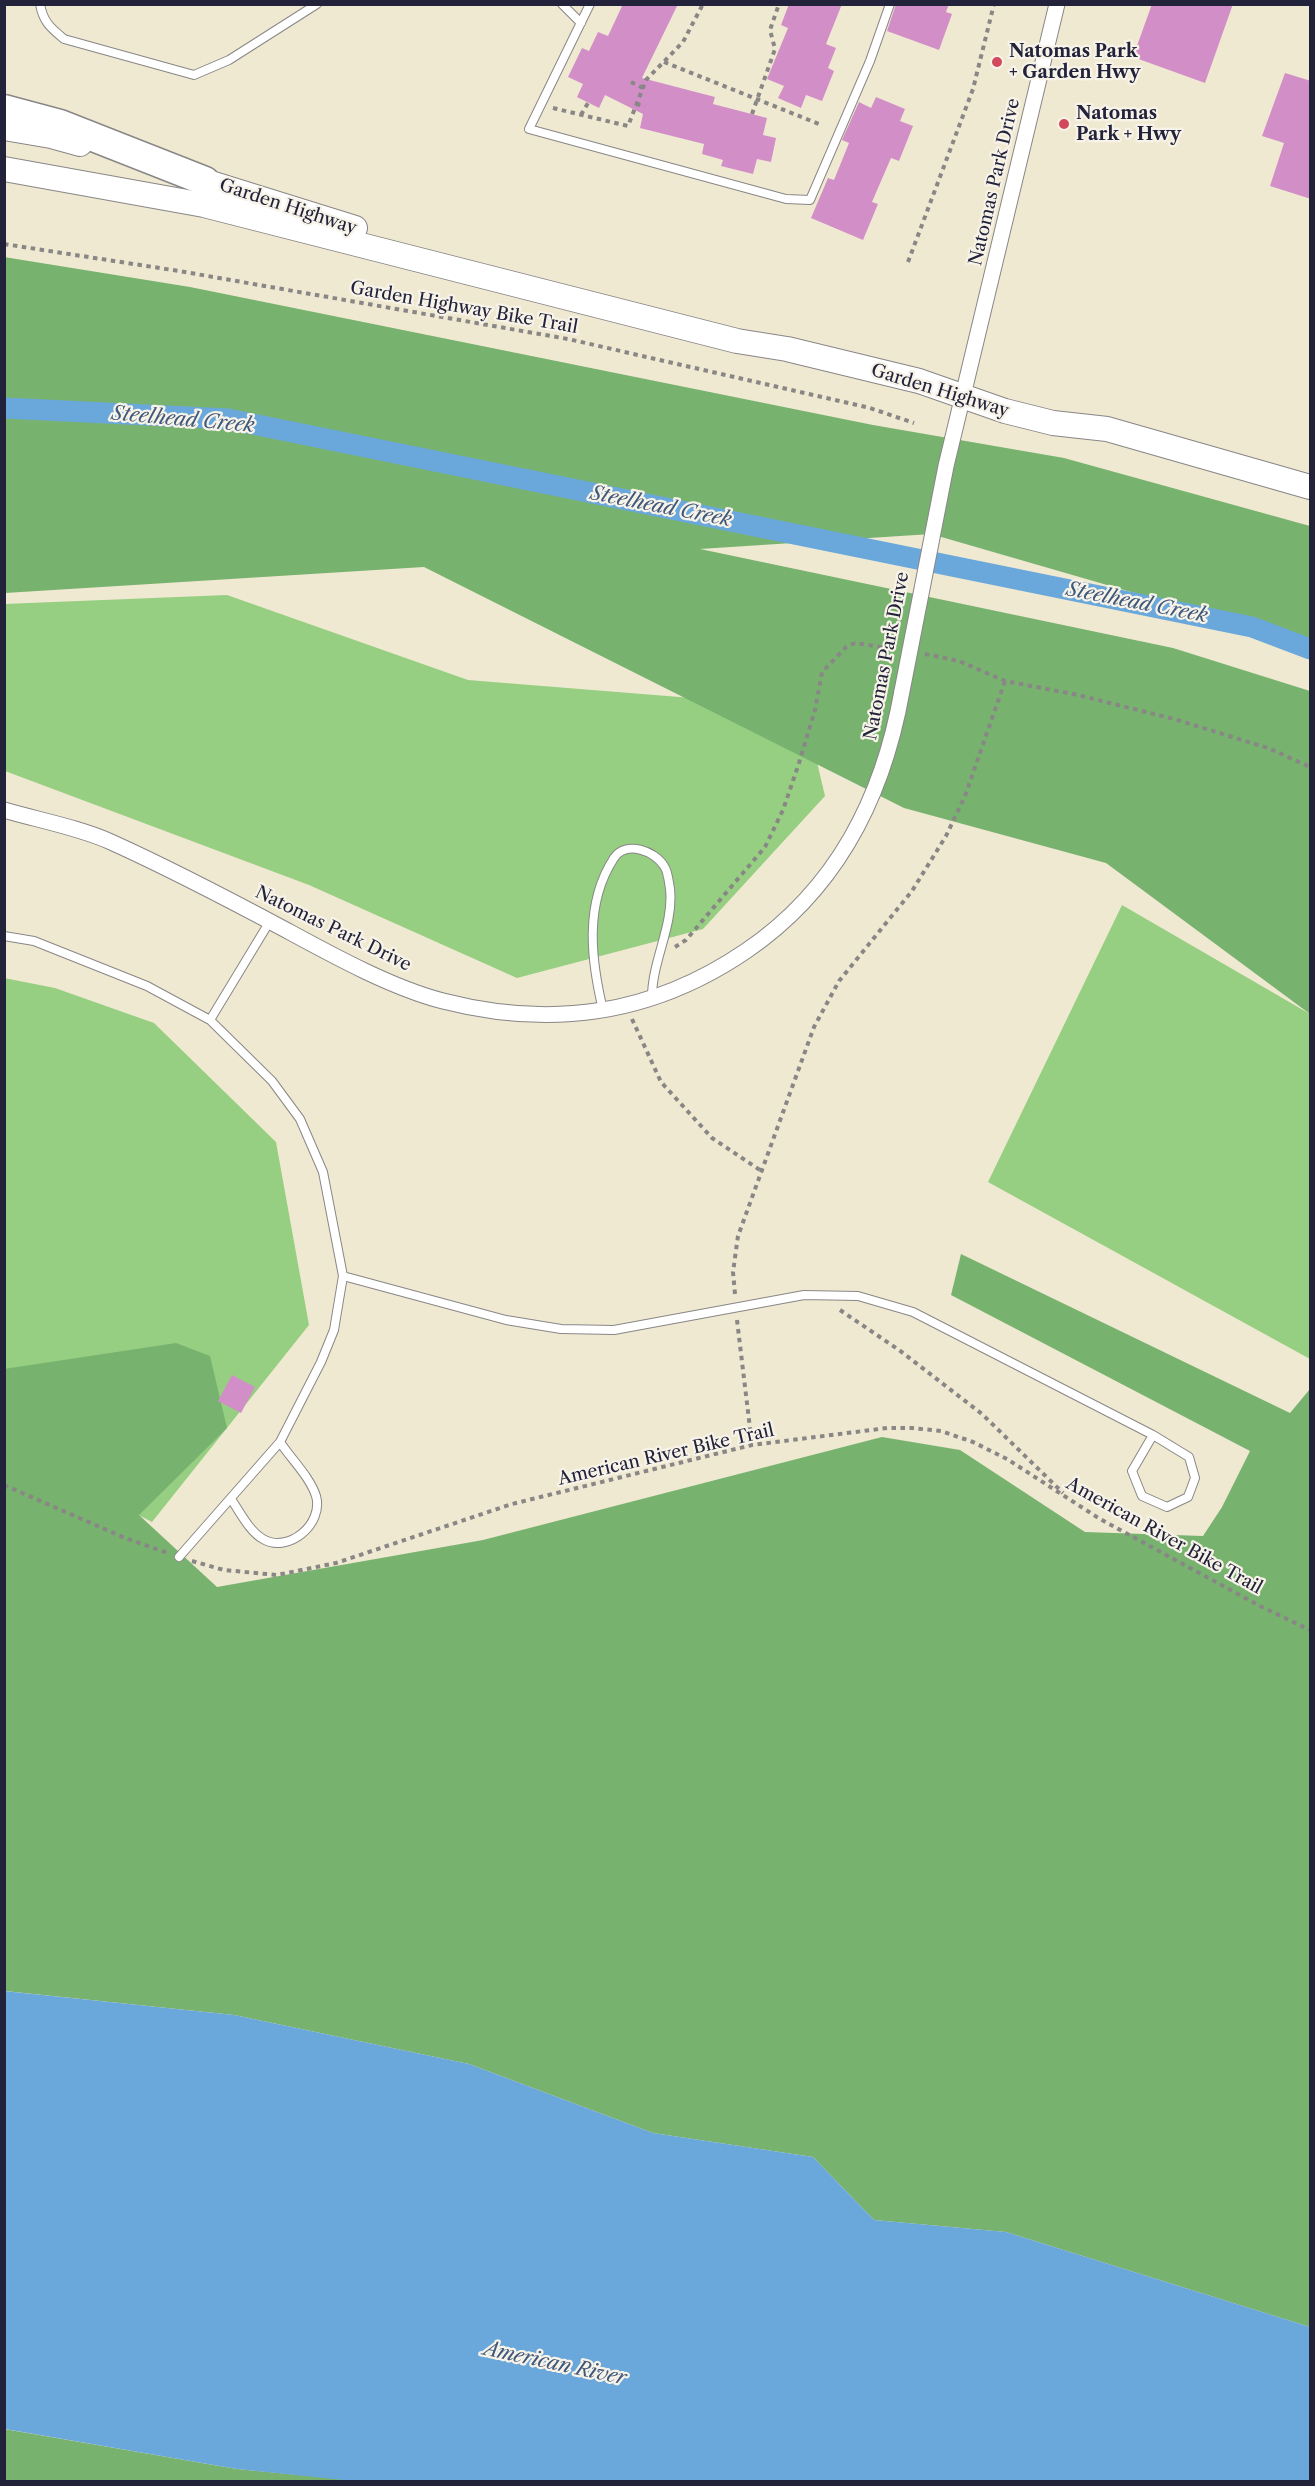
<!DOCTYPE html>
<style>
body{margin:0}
#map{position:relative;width:1315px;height:2486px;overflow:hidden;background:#f0e9d2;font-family:"Libre Caslon Text",serif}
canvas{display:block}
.frame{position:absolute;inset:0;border:6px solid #22223b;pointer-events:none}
</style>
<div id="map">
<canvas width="1315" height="2486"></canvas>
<div class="frame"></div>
</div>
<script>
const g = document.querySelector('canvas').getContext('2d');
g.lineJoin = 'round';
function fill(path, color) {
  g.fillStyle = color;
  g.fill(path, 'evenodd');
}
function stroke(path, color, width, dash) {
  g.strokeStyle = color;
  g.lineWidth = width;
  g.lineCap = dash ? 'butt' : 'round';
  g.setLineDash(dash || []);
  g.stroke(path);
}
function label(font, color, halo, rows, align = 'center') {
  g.font = font + ' "Libre Caslon Text",serif';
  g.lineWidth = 4.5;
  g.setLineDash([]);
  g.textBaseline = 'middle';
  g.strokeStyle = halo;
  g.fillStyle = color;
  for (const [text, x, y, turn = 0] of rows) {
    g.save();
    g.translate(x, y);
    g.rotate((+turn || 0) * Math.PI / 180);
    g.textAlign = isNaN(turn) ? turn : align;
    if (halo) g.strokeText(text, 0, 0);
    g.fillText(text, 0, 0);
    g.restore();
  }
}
fill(new Path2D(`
 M227,595L468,680L804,707L825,796L703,929L517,978L309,885L5,771L4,604Z
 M1122,905L1310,1014V1359L988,1182Z
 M4,978L55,988L154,1023L276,1142L309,1325L152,1522L5,1446Z`), '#96cf81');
fill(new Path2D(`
 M4,257L190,287L873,425L1064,458L1310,526V648L1252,627L931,534L700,549L1173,648L1310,691V1014L1106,863L904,808L424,567L5,593Z
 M961,1254L1290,1413L1310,1389V2327L1006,2232L874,2220L813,2157L653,2133L469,2064L234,2015L5,1991L4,1369L176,1343L210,1356L227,1428L139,1515L217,1587L483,1540L882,1437L960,1450L1085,1532L1203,1536L1222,1507L1250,1451L951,1295Z
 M4,2429L237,2469L363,2481H5Z`), '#78b26f');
fill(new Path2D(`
 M4,1991L234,2015L469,2064L653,2133L813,2157L874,2220L1006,2232L1310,2327V2481L363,2482L237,2469L5,2429Z`), '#6aa8dc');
stroke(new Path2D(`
 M4,408L228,419L1252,627L1310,649`), '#6aa8dc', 21);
fill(new Path2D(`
 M623,4H678L642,78L715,97L713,104L767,118L763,135L776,138L771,162L757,159L753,174L721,166L723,160L702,154L704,144L640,128L643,114L605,95L599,108L577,97L583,84L568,77L582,48L589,51L598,32L608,36Z
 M789,4H842L826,44L836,48L828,68L834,71L822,101L806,95L801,108L778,98L784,86L767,79L788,28L781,25Z
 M949,4L946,12L952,14L939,50L887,31L896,4Z
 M1152,4H1233L1205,83L1133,57Z
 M1285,73L1311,81V199L1270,186L1284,143L1262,136Z
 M876,97L905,109L900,121L913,126L899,161L891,158L872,202L878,204L863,240L811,218L828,178L834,180L849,143L842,140L859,102L871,108Z
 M232,1375L255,1387L241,1413L218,1401Z`), '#d28fc7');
const lane = new Path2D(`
 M40,4C43,22 51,28 64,39L194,75L229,60L317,4
 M562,4L581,23
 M590,4L529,129L786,199L810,200L870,61L890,4
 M4,936L34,941L147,986L210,1020L272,1081L300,1119L323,1172L343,1276L334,1330L321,1362L280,1442L179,1557
 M603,1010C591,960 584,904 614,858C626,840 655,851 664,866C668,871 669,883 670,889C674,925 652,961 652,997
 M210,1020L270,921
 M343,1276L506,1320L561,1329L614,1330L804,1295L858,1296L913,1312L1153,1435L1189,1457L1195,1478L1188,1497L1167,1507L1142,1496L1132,1471L1153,1435
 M231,1499C240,1512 249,1531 263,1539C288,1554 324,1524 316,1496C310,1477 291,1459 280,1442`);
const street = new Path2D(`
 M946,466L1057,4
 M4,810C38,820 81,828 111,842C171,869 228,899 286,930C332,955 392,988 443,1001C552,1029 652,1015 746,951C837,889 883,798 902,691`);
const primary = new Path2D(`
 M4,128L51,136L80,144
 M4,169L204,205L737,341L787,349L919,381L1005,411L1053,423L1107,429L1310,487
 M188,176L355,228`);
const highway = new Path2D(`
 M4,109L60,124L205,181`);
stroke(lane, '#898686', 10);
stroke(street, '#898686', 17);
stroke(primary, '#898686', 26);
stroke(highway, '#898686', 31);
stroke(new Path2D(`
 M664,62L819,124
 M631,82L643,88
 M636,104L645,106
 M553,108L628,126L646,80L683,42L703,4
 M752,114L775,49L770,30L779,4
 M581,115L588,103
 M4,244L179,271L568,339L870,408L914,423
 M908,262L973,89L994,4
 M925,654L959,661L1005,681L1078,695L1174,719L1268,748L1310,767
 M675,947L686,940L765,847L783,810L799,763L815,710L822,672L846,647L855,643L894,649
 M632,1019L661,1082L712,1138L760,1170
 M735,1294L733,1272L738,1236L814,1027L839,981L912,891L946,836L965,796L1005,681
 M840,1310L899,1350L982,1414L1063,1493
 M737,1320L752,1445
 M4,1485L125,1538L168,1553
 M192,1561L224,1570L277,1575L336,1563L512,1504L752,1445L887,1428H912L941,1431L973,1442L1007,1459L1100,1519L1260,1606L1310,1630`), '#898686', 4, [4.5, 4.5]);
stroke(lane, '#fff', 8);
stroke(street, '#fff', 15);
stroke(primary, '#fff', 24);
stroke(highway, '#fff', 28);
const streetBridge = new Path2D(`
 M902,691L946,466`);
stroke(streetBridge, '#898686', 17, []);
stroke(streetBridge, '#fff', 15);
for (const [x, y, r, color] of [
 [997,62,6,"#d1495b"],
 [1064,124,6,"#d1495b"]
]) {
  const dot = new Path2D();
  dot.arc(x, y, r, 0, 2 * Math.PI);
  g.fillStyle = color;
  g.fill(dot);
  stroke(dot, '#f7f3e8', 2);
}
label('bold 18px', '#22223b', '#f7f3e8', [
 ["Natomas Park",1009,52],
 ["+ Garden Hwy",1009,73],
 ["Natomas",1076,114],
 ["Park + Hwy",1076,135]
], 'left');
label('18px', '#22223b', '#f7f3e8', [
 ["Natomas Park Drive",995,182,-77],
 ["Garden Highway",288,207,18],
 ["Garden Highway Bike Trail",464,308,10],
 ["Garden Highway",940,391,17],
 ["Natomas Park Drive",887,656,-79],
 ["Natomas Park Drive",333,929,26],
 ["American River Bike Trail",666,1455,-13],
 ["American River Bike Trail",1164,1536,29]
]);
label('italic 20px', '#3f587b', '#f7f3e8', [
 ["Steelhead Creek",183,420,5],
 ["Steelhead Creek",661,507,11],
 ["Steelhead Creek",1137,603,11],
 ["American River",555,2364,12]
]);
</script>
